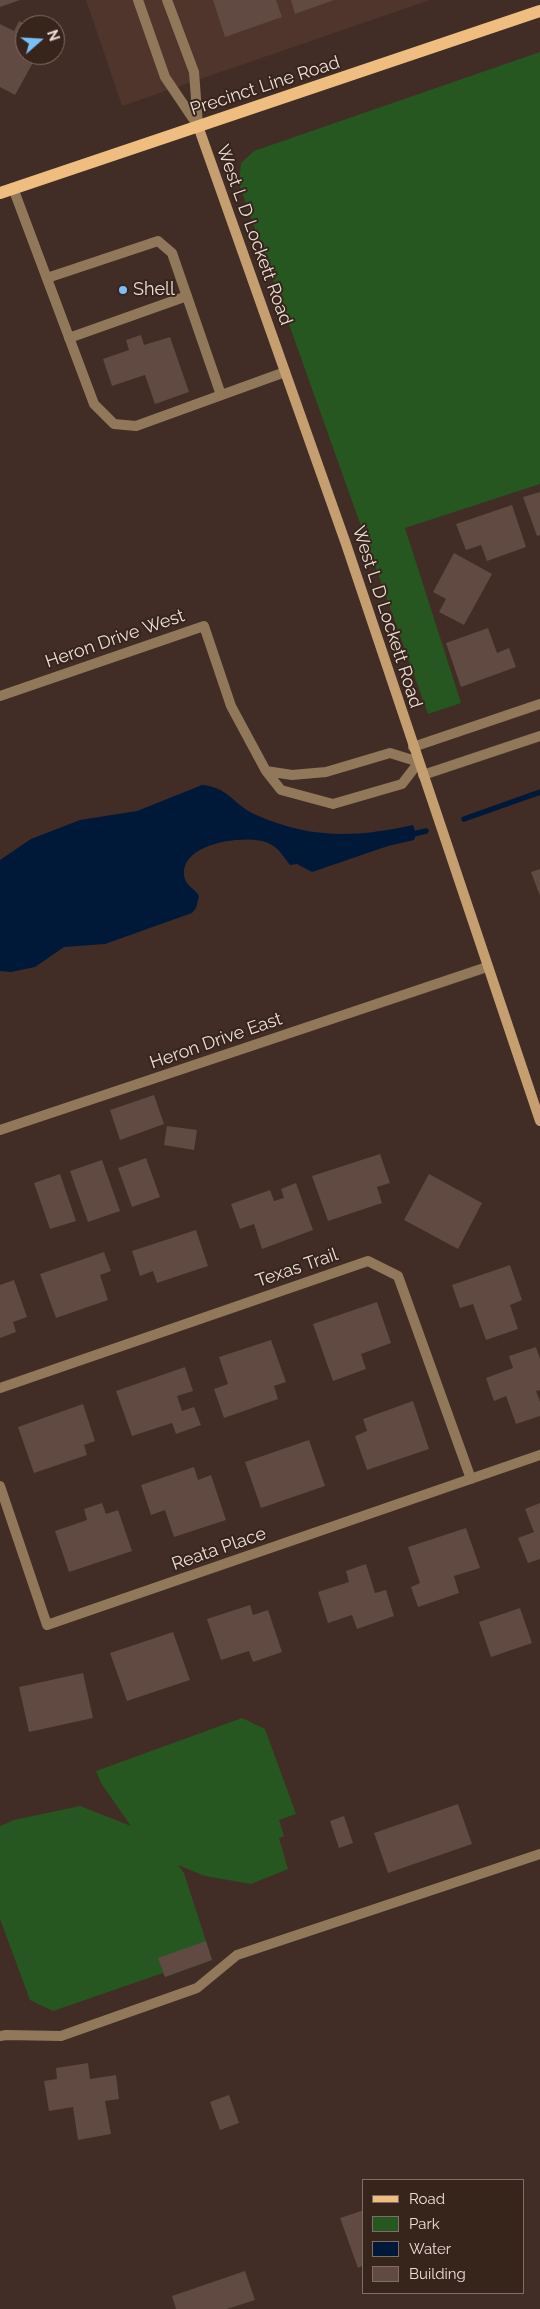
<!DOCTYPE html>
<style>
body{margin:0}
#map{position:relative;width:540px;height:2309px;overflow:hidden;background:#412d25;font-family:Raleway,sans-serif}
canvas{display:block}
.legend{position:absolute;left:362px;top:2179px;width:162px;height:115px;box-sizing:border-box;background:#37241b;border:1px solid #7f6e67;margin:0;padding:6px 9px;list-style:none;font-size:15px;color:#ebddd8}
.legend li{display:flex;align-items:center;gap:10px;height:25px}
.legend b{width:25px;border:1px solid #7f6e67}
.north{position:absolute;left:15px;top:15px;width:50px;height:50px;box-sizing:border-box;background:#37241b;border:1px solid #7f6e67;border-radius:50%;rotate:71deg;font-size:14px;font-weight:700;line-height:20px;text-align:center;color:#ebddd8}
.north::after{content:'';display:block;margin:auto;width:18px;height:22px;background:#7abff8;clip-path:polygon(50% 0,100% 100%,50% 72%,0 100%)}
</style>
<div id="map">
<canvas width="540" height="2309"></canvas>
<ul class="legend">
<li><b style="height:6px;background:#efbd7f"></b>Road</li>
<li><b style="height:14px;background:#265720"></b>Park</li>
<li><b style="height:14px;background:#001939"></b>Water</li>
<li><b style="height:14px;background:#604a41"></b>Building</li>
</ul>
<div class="north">N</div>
</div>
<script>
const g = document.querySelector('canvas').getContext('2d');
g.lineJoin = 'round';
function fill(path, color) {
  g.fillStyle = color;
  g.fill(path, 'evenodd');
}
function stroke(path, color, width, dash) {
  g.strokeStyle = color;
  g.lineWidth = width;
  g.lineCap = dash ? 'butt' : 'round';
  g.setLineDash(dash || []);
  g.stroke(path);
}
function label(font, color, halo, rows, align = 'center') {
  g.font = font + ' Raleway,sans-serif';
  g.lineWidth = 4;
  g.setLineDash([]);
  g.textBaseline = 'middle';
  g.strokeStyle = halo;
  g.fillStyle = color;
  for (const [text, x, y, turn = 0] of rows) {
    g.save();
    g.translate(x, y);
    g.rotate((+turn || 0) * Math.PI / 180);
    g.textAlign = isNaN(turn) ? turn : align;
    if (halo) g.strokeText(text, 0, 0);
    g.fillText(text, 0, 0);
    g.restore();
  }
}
fill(new Path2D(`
 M86,0H430L122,106Z`), '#4f352b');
fill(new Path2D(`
 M540,52V484L405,528L461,703L428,714L239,184L241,163L254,151Z
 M242,1718L265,1729L296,1814L279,1820L284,1836L279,1838L288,1869L251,1884L205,1876L178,1865L184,1873L212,1960L165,1977L163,1973L53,2011L30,2000L0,1919V1826L14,1820L80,1806L131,1826L101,1783L96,1771Z`), '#265720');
fill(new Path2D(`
 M202,785C228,787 233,804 254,814C309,839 355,838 413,825L416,834L414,840L388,846L312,872L297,864L290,865C283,856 279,848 268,843C248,834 181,842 184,875C185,886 195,888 199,896L196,908L192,913L105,944L64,947L35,967L11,972L0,971V860L31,839L80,820L137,811Z`), '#001939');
stroke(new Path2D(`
 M464,819L540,792
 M409,835L426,831`), '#001939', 5.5);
fill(new Path2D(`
 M0,0H20L0,7Z
 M213,0H276L282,17L225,37Z
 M291,0H334L295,14Z
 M19,21L25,24V55H43L40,61L35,59L15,95L0,87V24L14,31Z
 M141,335L144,345L170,337L189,392L155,404L145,375L112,386L103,359L129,350L126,340Z
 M540,492V535L537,536L523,497Z
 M512,505L526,547L487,561L481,545L466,550L456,524Z
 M454,553L492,574L464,625L439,612L446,599L433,592Z
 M488,628L497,653L509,648L516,667L461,687L446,643Z
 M540,869V896L531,872Z
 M154,1095L164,1124L120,1140L110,1110Z
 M167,1126L197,1130L194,1150L164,1145Z
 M380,1154L390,1183L377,1187L382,1203L328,1221L312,1176Z
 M146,1158L160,1197L132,1207L118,1168Z
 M102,1160L120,1211L88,1222L70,1171Z
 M60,1174L76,1221L50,1229L34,1183Z
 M429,1174L482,1203L458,1249L404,1220Z
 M296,1183L313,1230L262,1249L254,1224L240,1229L231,1204L270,1190L274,1201L284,1198L281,1189Z
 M196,1230L208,1266L157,1283L153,1271L140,1276L132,1251Z
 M104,1252L111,1271L100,1275L108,1300L56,1318L40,1274Z
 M510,1265L522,1300L510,1305L518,1329L486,1340L473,1304L460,1308L452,1285Z
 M14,1280L27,1317L13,1322L16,1332L0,1338V1285Z
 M377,1302L391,1343L361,1354L366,1369L333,1381L313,1324Z
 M271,1340L286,1382L274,1386L278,1399L224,1418L214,1389L228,1384L219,1357Z
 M536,1347L540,1359V1390L536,1391L540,1402V1416L516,1424L506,1396L494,1401L486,1378L513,1368L509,1356Z
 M185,1367L193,1391L177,1396L182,1411L194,1407L201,1425L176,1434L172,1423L132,1436L116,1391Z
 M413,1401L429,1449L367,1470L355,1436L367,1431L363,1419Z
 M83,1404L95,1441L84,1445L87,1455L34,1473L18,1427Z
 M309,1440L325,1486L261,1508L245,1462Z
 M194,1467L198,1480L211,1475L226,1520L174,1537L165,1510L151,1515L141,1485Z
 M102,1503L106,1514L118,1510L132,1551L69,1572L55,1531L87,1520L84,1509Z
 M540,1503V1559L528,1563L518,1538L534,1532L525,1509Z
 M466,1528L480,1568L454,1576L459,1593L418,1607L411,1587L420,1583L408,1547Z
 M366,1564L375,1593L386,1590L394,1616L357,1629L352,1615L328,1623L318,1592L349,1582L346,1571Z
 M250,1605L253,1615L268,1610L282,1652L253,1662L249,1651L221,1660L207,1619Z
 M520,1608L532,1643L491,1657L479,1622Z
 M173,1632L190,1680L127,1701L110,1653Z
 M83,1673L93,1718L29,1732L19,1687Z
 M458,1804L472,1844L388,1873L374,1833Z
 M344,1816L353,1843L339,1848L330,1821Z
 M206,1941L212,1960L165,1977L158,1958Z
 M88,2063L90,2079L116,2075L119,2099L105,2101L111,2134L78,2140L73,2107L49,2111L44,2081L57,2079L56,2068Z
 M229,2095L239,2123L220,2130L210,2102Z
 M364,2210V2265L358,2268L340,2218Z
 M245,2271L255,2300L227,2309H176L172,2296Z`), '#604a41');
stroke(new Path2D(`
 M13,188L94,404L114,424L136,426L285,372
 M47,278L158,241L172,253L221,395
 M69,338L187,296
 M0,2036L6,2035L61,2036L197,1988L237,1955L540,1854`), '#91785b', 10);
stroke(new Path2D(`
 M138,0L165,77L198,126
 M167,0L194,72L198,125
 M0,696L204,626L231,706L266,771L281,790L333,804L402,784L419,762L390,753L326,772L292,775L266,771
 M413,747L540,704
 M423,775L540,736
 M0,1130L487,967
 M0,1388L368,1261L398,1276L471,1479
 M0,1486L47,1625L540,1455`), '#91785b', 10);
stroke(new Path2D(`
 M198,126L346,544L540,1121`), '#c69f70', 10);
stroke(new Path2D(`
 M0,193L540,11`), '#efbd7f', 12);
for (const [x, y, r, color] of [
 [123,290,5,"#7abff8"]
]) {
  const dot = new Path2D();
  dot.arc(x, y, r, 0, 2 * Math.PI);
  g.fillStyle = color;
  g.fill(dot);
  stroke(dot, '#37241b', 2);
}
label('18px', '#ebddd8', '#37241b', [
 ["Precinct Line Road",265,86,-18],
 ["West L D Lockett Road",254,235,70],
 ["West L D Lockett Road",387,617,72],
 ["Heron Drive West",115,639,-19],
 ["Heron Drive East",216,1041,-19],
 ["Texas Trail",297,1268,-19],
 ["Reata Place",219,1549,-19]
]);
label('18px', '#ebddd8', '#37241b', [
 ["Shell",133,290]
], 'left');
</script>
